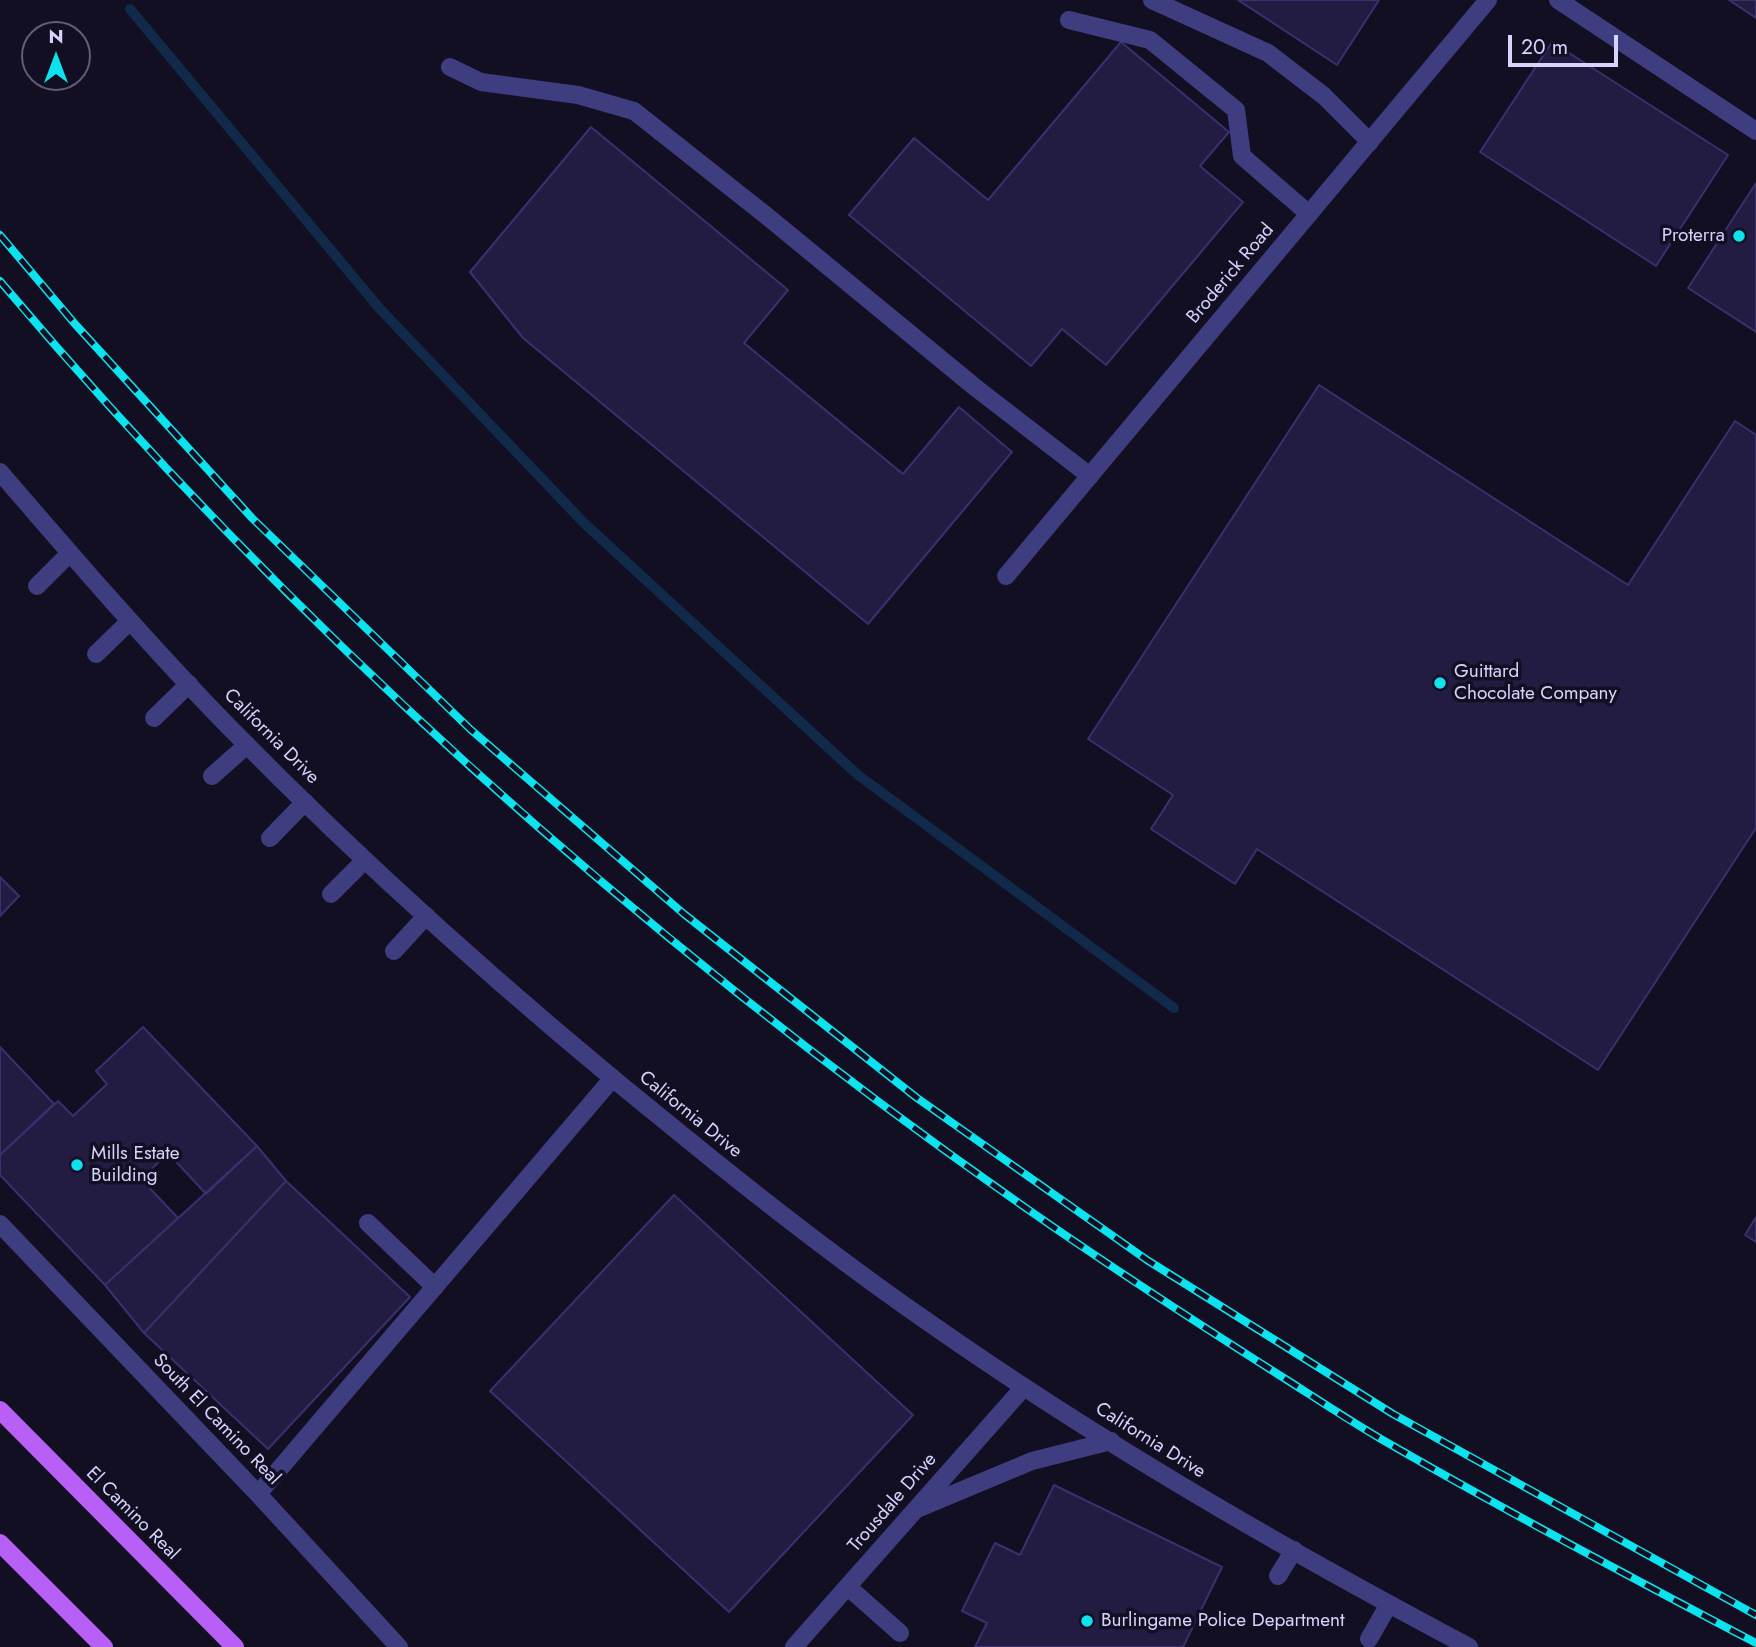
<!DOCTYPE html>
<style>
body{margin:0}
#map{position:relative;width:1756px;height:1647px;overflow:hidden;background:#120f23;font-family:Jost,sans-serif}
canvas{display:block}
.north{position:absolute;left:21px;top:21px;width:70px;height:70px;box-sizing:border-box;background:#120f23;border:2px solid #605d7a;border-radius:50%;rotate:0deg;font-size:19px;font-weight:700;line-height:28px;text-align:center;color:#d6d3fd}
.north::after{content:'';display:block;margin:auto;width:24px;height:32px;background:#0de3ef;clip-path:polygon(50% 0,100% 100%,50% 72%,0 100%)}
.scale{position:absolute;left:1508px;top:35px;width:110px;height:32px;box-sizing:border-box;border:4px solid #d6d3fd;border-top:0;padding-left:9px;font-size:21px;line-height:24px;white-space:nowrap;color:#d6d3fd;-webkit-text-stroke:5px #120f23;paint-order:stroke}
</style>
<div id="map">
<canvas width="1756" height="1647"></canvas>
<div class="north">N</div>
<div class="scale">20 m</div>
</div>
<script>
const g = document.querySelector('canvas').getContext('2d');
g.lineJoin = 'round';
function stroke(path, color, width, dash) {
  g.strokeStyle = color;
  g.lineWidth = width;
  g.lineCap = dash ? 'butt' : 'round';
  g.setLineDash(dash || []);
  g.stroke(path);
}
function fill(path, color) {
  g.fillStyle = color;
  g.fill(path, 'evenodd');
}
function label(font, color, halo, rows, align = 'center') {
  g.font = font + ' Jost,sans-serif';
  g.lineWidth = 7;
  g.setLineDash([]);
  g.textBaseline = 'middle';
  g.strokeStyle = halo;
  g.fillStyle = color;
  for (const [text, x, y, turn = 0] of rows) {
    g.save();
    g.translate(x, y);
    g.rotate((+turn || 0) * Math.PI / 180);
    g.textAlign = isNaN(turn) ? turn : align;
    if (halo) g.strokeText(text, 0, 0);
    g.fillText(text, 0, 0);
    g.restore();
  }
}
stroke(new Path2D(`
 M130,9L380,309L584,523L858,775L1174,1008`), '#112a49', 10);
const building = new Path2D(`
 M1238,0H1379L1337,65Z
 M1729,0H1756V18Z
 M1121,42L1229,132L1200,166L1243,202L1106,365L1062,329L1031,366L849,215L914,138L988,200Z
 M1552,42L1728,155L1656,266L1480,152Z
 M591,127L788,290L744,343L903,474L959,407L1012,452L868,624L523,338L470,272Z
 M1756,183V332L1688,288Z
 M1319,385L1628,585L1735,421L1756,435V828L1598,1070L1257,849L1235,884L1151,829L1173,795L1088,739Z
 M0,877L19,896L0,916Z
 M143,1027L257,1146L206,1194L168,1153L141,1179L178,1218L105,1285L0,1175V1155L58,1101L73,1116L107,1084L96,1071Z
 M0,1047L54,1104L0,1155Z
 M257,1146L286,1181L144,1333L105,1285Z
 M286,1181L410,1297L268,1449L144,1333Z
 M674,1195L913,1415L729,1612L490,1391Z
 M1756,1217V1242L1745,1235Z
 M1054,1485L1222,1567L1183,1647H975L987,1623L962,1611L995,1543L1020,1555Z`);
fill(building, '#221c43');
stroke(building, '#39306d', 2);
stroke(new Path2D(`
 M1152,0L1268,53L1324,96L1370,142
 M1558,0L1756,131
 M1069,20L1150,40L1236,110L1242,156L1309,214
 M450,67L481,82L578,95L634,111L768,217L976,388L1090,476
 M37,586L70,553
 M96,654L130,621
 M154,718L189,684
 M212,776L247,745
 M270,838L305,802
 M331,894L365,860
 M394,951L426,916
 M368,1223L435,1287
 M258,1494L612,1079
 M1278,1576L1294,1550
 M848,1587L900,1633
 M1369,1639L1389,1604`), '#3d3d7f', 18);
stroke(new Path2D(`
 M1006,576L1488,0
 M0,1224L258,1494L399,1647
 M794,1647L1024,1387`), '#3d3d7f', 18);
stroke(new Path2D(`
 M0,472C74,558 149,645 229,727C371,872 523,1007 681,1134C762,1200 845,1265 931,1324C1102,1444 1284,1549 1469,1647
 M917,1509L1032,1461L1111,1441`), '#3d3d7f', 18);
stroke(new Path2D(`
 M0,1410L235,1647
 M0,1543L104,1647`), '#b860f6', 18);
const rail = new Path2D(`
 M0,235L75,324L252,518L470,729L684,914L917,1098L1147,1260L1393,1414L1756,1615
 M0,281C297,633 646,942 1023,1206C1106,1264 1191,1319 1276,1373C1311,1395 1345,1418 1381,1439C1504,1510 1630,1577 1756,1643`);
stroke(rail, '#0de3ef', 8);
stroke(rail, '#120f23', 5, [16]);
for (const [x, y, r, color] of [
 [1739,236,7,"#0de3ef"],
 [1440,683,7,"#0de3ef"],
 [77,1165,7,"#0de3ef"],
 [1087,1621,7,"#0de3ef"]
]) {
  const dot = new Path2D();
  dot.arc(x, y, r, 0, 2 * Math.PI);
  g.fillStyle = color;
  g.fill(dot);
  stroke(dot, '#120f23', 2.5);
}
label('19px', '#d6d3fd', '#120f23', [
 ["Proterra",1725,236,"right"],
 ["Guittard",1454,672],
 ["Chocolate Company",1454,694],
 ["Mills Estate",91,1154],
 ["Building",91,1176],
 ["Burlingame Police Department",1101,1621]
], 'left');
label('19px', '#d6d3fd', '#120f23', [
 ["Broderick Road",1231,274,-50],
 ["California Drive",271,737,45],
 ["California Drive",690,1115,39],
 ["South El Camino Real",216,1420,46],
 ["California Drive",1150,1441,32],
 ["Trousdale Drive",893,1503,-49],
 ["El Camino Real",132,1514,45]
]);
</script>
